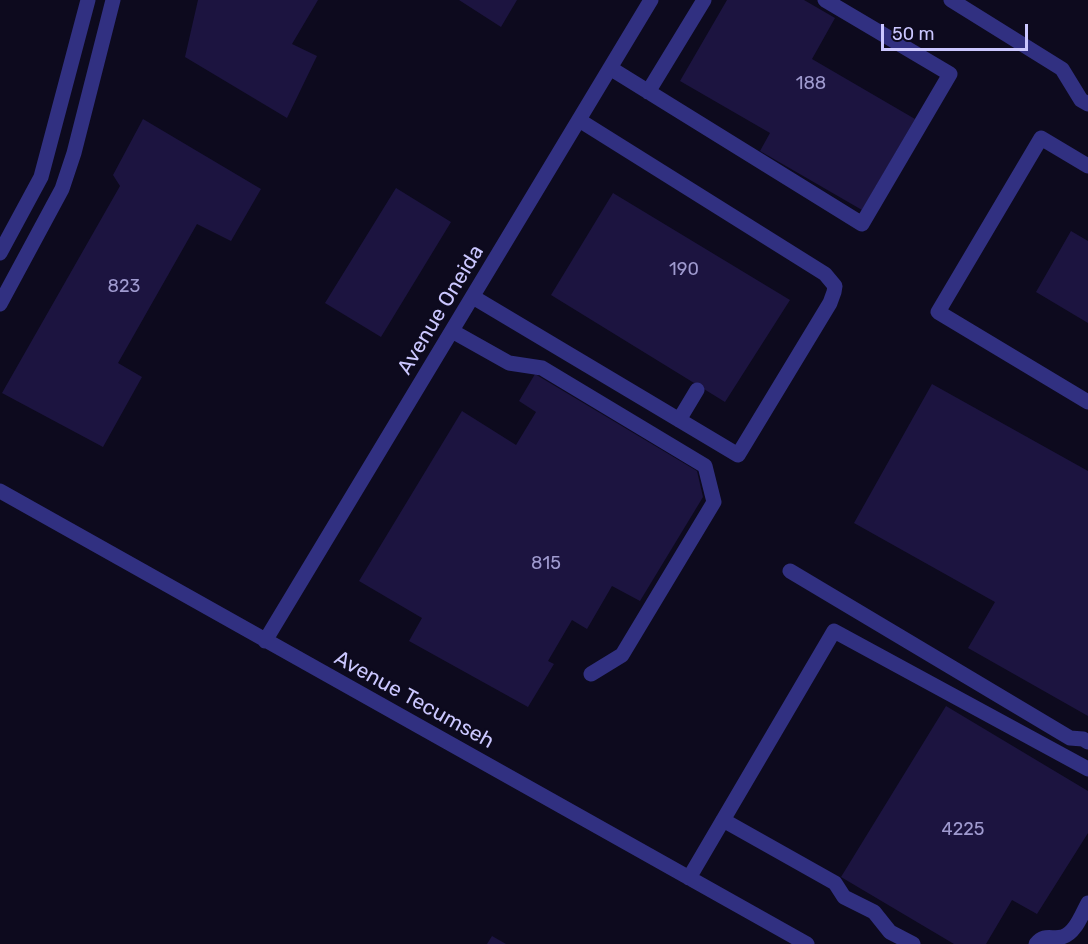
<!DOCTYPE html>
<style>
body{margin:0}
#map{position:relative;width:1088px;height:944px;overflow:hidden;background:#0d0a1e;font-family:Rubik,sans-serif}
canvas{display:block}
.scale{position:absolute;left:881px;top:24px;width:147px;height:27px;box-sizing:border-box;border:3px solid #cbc7ff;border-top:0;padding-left:8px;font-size:18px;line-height:21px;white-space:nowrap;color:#cbc7ff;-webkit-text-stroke:4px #0d0a1e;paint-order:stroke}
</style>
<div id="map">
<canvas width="1088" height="944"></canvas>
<div class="scale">50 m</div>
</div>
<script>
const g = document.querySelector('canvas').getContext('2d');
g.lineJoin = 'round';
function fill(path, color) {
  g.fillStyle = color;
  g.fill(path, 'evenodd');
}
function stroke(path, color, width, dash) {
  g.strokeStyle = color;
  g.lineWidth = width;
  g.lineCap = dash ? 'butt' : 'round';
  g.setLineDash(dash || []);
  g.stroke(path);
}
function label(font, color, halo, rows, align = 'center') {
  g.font = font + ' Rubik,sans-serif';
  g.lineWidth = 4.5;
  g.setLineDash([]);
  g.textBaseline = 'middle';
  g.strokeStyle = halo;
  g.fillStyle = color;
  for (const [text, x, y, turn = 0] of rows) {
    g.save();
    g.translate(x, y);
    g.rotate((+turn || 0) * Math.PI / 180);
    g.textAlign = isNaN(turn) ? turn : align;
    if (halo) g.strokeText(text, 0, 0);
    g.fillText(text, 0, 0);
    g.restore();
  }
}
fill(new Path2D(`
 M198,0H318L292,44L317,56L287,118L185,57Z
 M459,0H517L501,27Z
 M727,0H804L835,18L812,59L915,119L862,210L760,151L770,133L680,81Z
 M143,119L261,189L231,241L197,224L118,363L142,377L103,447L2,393L120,186L113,175Z
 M396,188L451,222L381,337L325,303Z
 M613,193L790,300L725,402L551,295Z
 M1071,231L1088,241V323L1036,292Z
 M535,374L697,471L703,497L640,601L612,586L587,629L572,620L548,661L554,664L528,707L409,641L422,618L359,581L462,411L516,445L536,412L519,401Z
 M932,384L1088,471V716L968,648L995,602L854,523Z
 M946,706L1088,791V833L1037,914L1012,900L986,944H954L841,877Z
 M492,936L506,944H487Z`), '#1c1440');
stroke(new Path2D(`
 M951,0L1062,69L1081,100L1088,104
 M610,68L862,224L950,74L825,0
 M648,92L704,0
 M1088,166L1041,138L938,312L1088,402
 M0,253L41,177L88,0
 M473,297L738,455L830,303L834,292L835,286L825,274L579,120
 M0,304L62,189L74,153L113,0
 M452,331L509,363L542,368L705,466L714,502L622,655L591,674
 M679,420L697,390
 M0,491L807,944
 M790,571L1070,738L1083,739L1088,742
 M265,641L651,0
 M723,820L835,883L844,897L874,912L890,932L913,944
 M689,878L834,631L1088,769
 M1036,944C1045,933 1052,940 1062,937C1075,934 1082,914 1088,903`), '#313081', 15);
label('18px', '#9f9acf', null, [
 ["188",811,84],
 ["190",684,270],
 ["823",124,287],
 ["815",546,564],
 ["4225",963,830]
]);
label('21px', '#cbc7ff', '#0d0a1e', [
 ["Avenue Oneida",441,310,-59],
 ["Avenue Tecumseh",414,700,29]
]);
</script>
